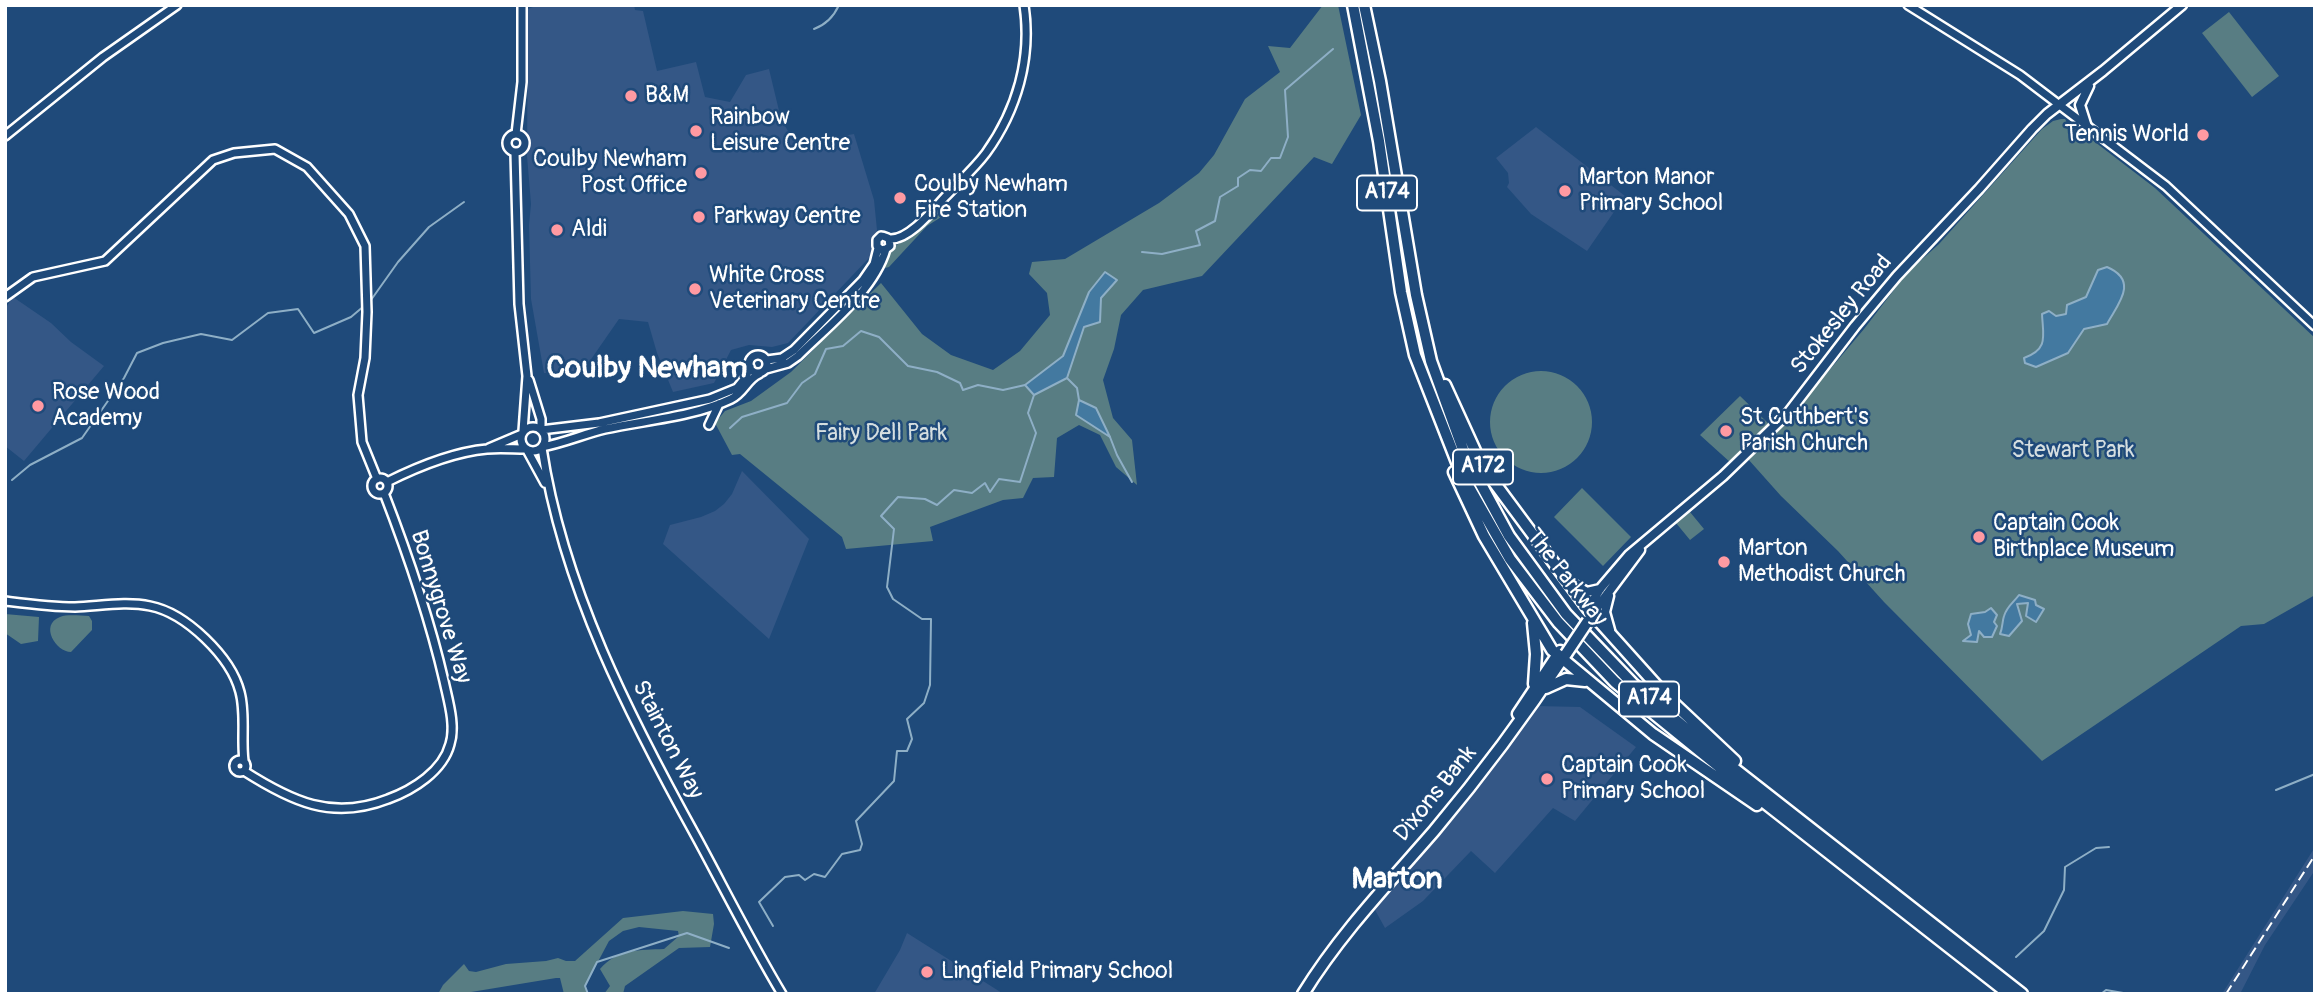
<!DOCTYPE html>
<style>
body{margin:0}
#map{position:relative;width:2320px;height:999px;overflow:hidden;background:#1f4a7a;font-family:Pangolin,sans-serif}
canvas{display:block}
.frame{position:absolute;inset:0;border:7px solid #fff;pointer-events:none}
</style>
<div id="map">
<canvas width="2320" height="999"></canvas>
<div class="frame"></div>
</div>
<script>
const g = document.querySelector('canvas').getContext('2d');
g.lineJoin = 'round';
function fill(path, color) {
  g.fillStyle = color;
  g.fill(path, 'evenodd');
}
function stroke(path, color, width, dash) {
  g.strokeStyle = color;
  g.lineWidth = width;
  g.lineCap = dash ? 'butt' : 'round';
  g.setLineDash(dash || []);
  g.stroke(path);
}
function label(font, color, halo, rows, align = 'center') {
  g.font = font + ' Pangolin,sans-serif';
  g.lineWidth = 5;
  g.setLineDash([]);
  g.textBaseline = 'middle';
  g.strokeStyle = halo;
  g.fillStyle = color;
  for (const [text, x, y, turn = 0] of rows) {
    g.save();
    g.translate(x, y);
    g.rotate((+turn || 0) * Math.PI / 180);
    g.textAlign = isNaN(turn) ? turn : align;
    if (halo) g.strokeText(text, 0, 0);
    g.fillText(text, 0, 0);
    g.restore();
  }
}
fill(new Path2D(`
 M538,5H634L635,10L643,11L657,71L696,62L705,97L730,102L746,75L769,69L781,119L792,138L808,142L854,134L874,200L877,230L870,257L788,343L772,347L749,345L731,350L714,383L673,392L657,353L648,322L619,319L578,378L570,373H544L531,299L529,225L531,204L527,156L528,9Z
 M1536,127L1625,196L1587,251L1531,214L1507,187L1509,183L1508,173L1496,158Z
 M13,297L51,323L71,342L104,366L24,461L5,446V309Z
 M742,471L809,539L769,639L663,544L670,525L701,517L715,511L724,504L732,494Z
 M1537,706L1580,707L1636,747L1575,821L1553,808L1495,873L1471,851L1423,901L1385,928L1370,901L1439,822L1446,828L1500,759Z
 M2315,847V870L2265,945L2240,994H2222Z
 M907,933L1002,993L874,994L900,950Z`), '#345786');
fill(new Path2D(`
 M1323,5H1338L1361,115L1332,164L1314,157L1202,276L1143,290L1121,315L1114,349L1103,380L1113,418L1132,440L1137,485L1116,467L1100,435L1079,425L1057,438L1054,477L1033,478L1023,498L1003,500L930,527L933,541L846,549L842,537L740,454L732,455L715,423L725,411L751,401L791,372L881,283L922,334L951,355L993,370L1020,351L1050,315L1047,293L1029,274L1032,262L1065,259L1159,203L1199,173L1214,155L1245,99L1280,72L1268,46L1290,48Z
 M2229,12L2279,76L2252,97L2202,33Z
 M2061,119H2065L2071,130L2078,129L2155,188L2315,338V595L2264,624L2241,626L2042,761L1884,602L1838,551L1781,496L1748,459L1792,417L1795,411L1864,329L1907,273L1939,244L2042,129L2053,121Z
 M942,212L946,214L927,226L889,267L885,268C882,260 885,253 891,248C897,243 906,242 912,237C922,229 929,214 942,212Z
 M1490 422a51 51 0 1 1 102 0a51 51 0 1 1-102 0Z
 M1740,396L1770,425L1731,463L1700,435Z
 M1582,488L1631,537L1603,566L1554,517Z
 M1690,512L1704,529L1690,540L1676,523Z
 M5,614L39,617L38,641L21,644L5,633Z
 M89,616L92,621V630L71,652C56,652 39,625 60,617C68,614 80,616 89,616Z
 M683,911L713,914L714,924L710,947L679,948L625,986L623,994H604L610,986L600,969C617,949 640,950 664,949L679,936L678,931L639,927L623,931L609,941L585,986L588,994H564L560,978H556L459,994H438L443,985L464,964L469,971L476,972L506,964L546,961L558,958L566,961H575L623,918Z`), '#587d83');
const water = new Path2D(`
 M2107,267C2140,281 2117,305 2107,324L2084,329L2068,353L2036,367L2025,363L2024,358C2049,349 2043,336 2042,314L2049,311L2056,316L2066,314L2067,305L2086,297L2098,270Z
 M1105,272L1117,280L1101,298L1100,322L1084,327L1067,378L1034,395L1025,385L1063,356L1089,292Z
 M1079,400L1096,408L1110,437L1076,415Z
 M2019,595L2035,600L2036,605L2044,609L2036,622L2026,616L2028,603L2017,604L2022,621L2009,636L2000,634C2003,627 2002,622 2004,616C2007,606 2014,602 2019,595Z
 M1991,608L1997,615L1994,622L1997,626L1992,637H1984L1979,631L1977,642L1963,641L1971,635L1968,624L1971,614L1985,612Z`);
fill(water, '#4379a0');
stroke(water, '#8eafc6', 2);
stroke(new Path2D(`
 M814,29C825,25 834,16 839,5
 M1142,252L1162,254L1200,245L1196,231L1215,221L1220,197L1238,186V178L1250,170L1261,171L1271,158H1280L1288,137L1285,90L1333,49
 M371,300L398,262L429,227L464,202
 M1067,378L1077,388L1079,400
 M730,428L742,417L787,403L802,383L815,374L826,349L843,346L861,331L879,337L908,366L937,372L960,383L963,390L978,385L1003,390L1025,385
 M1110,437L1117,455L1132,482
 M12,480L30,465L82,438L124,378L137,353L163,343L201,334L232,340L268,313L298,309L314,333L351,317L364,306
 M2276,790L2315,774
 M773,926L759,902L785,877L799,875L805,880L814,874L825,877L842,854L860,850L862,844L856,821L894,781L897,751H907L912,739L907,719L924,703L930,685L931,619H922L893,599L887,587L894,529L881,516L898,497L925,499L937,505L954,490L972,493L985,483L990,492L999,479L1020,482L1036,433L1028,413L1034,395
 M2016,957L2044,931L2064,890L2065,867L2096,848L2109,847
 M588,994L585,986L597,962L687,933L729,948
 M2101,994L2106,990L2129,994`), '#8eafc6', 2);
const secondary = new Path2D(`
 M1908,5L2020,75L2166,186L2315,326
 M507 143a9 9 0 1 1 18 0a9 9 0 1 1-18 0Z
 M516,134L522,82V5
 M5,136L103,57L177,5
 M515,153L519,304L527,376L523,431
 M889,239L890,246L886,249L881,250L877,246V240L881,236C884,236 887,238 890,239C909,240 933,210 945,197C958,183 974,169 986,153C1017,110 1032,58 1024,5
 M5,297L33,277L105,261L213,160L234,153L275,149L307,167L349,214L365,246L367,312L365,358L358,395L362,442L377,479
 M749 364a9 9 0 1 1 18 0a9 9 0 1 1-18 0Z
 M767,360L782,358L794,350L863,280L874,264L878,248
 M766,369L788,363L798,356C828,326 874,291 886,249
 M529,380L541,419V429
 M709,425L719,404
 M521 439a12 12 0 1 1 24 0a12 12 0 1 1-24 0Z
 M541,430L599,423L710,399L737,388L746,377L750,367
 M542,447C564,443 584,434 605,429C647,420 693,417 731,399C744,393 747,379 759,374
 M489,448L522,434
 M542,448C563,588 630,717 698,840C726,892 752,944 782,994
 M527,450L545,483
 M372 486a8 8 0 1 1 16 0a8 8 0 1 1-16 0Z
 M387,482C417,467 453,452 487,449C500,448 513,449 526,449
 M5,601C29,604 51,607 75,607C100,606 126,601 150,606C186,613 231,657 240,692C246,714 241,738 244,761
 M234 766a6 6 0 1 1 12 0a6 6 0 1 1-12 0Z
 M244,771C291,801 332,821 388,799C413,790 443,771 450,744C456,725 448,700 444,681C429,616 408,555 384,493`);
const primary = new Path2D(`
 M2087,127L2080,105L2089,86
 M1571,583L1587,592L1600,589
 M1609,596L1605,612L1610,630
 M1588,609L1600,589L1629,555L1723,476L1789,412L1855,326L1897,276L1979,189L2032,129L2047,114L2103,71L2182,5
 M1593,613L1640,550`);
const highway = new Path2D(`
 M1353,5L1379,141L1401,292L1415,355L1462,475L1510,559L1558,622L1615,682L1733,778L2009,994
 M1364,5L1380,81L1416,295L1431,361L1465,455L1509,536L1566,614L1633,684L1727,763L2022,994
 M1445,385L1482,466L1588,609L1667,697L1735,761
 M1454,472L1484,536L1552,650L1653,734L1757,805
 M1533,623L1536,654L1534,684
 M1546,688L1566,679L1585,681
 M1518,714L1560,651
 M1303,994C1340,934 1388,884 1434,831C1481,775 1525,716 1565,655`);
stroke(secondary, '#fff', 12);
stroke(primary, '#fff', 13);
stroke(highway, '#fff', 15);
stroke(secondary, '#1f4a7a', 7);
stroke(primary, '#1f4a7a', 8);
stroke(highway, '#1f4a7a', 10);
stroke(new Path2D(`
 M2226,994L2315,855`), '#fff', 2, [10, 5]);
const highwayBridge = new Path2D(`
 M1566,654L1588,621`);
stroke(highwayBridge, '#fff', 15, []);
stroke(highwayBridge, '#1f4a7a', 10);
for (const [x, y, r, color] of [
 [631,96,7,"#ff9aa2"],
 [696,131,7,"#ff9aa2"],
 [2203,135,7,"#ff9aa2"],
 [701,173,7,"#ff9aa2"],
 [1565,191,7,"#ff9aa2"],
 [900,198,7,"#ff9aa2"],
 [699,217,7,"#ff9aa2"],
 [557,230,7,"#ff9aa2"],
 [695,289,7,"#ff9aa2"],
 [38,406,7,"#ff9aa2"],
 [1726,431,7,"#ff9aa2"],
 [1979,537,7,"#ff9aa2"],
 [1724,562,7,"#ff9aa2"],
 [1547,779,7,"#ff9aa2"],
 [927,972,7,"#ff9aa2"]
]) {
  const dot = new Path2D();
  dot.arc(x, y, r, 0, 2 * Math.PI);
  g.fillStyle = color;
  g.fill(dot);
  stroke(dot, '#1f4a7a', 2.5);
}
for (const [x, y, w] of [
 [1387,193,60],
 [1483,467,60],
 [1649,699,60]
]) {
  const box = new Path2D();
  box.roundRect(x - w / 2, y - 17.5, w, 35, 5);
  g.fillStyle = '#1f4a7a';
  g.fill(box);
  stroke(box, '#fff', 2);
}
label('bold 21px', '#fff', null, [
 ["A174",1387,193],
 ["A172",1483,467],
 ["A174",1649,699]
]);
label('23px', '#fff', '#1f4a7a', [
 ["B&M",645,96],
 ["Rainbow",710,118],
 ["Leisure Centre",710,144],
 ["Tennis World",2189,135,"right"],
 ["Coulby Newham",687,160,"right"],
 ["Post Office",687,186,"right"],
 ["Marton Manor",1579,178],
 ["Primary School",1579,204],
 ["Coulby Newham",914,185],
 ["Fire Station",914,211],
 ["Parkway Centre",713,217],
 ["Aldi",571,230],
 ["White Cross",709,276],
 ["Veterinary Centre",709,302],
 ["Rose Wood",52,393],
 ["Academy",52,419],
 ["St Cuthbert's",1740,418],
 ["Parish Church",1740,444],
 ["Captain Cook",1993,524],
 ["Birthplace Museum",1993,550],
 ["Marton",1738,549],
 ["Methodist Church",1738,575],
 ["Captain Cook",1561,766],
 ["Primary School",1561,792],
 ["Lingfield Primary School",941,972]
], 'left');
label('23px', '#fff', '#1f4a7a', [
 ["Stokesley Road",1842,315,-51],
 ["The Parkway",1566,578,52],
 ["Bonnygrove Way",440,607,73],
 ["Stainton Way",667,740,63],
 ["Dixons Bank",1436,794,-51]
]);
label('23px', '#d5dee0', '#1f4a7a', [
 ["Fairy Dell Park",881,434],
 ["Stewart Park",2073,451]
]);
label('bold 30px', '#fff', '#1f4a7a', [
 ["Coulby Newham",647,369],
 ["Marton",1397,880]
]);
</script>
